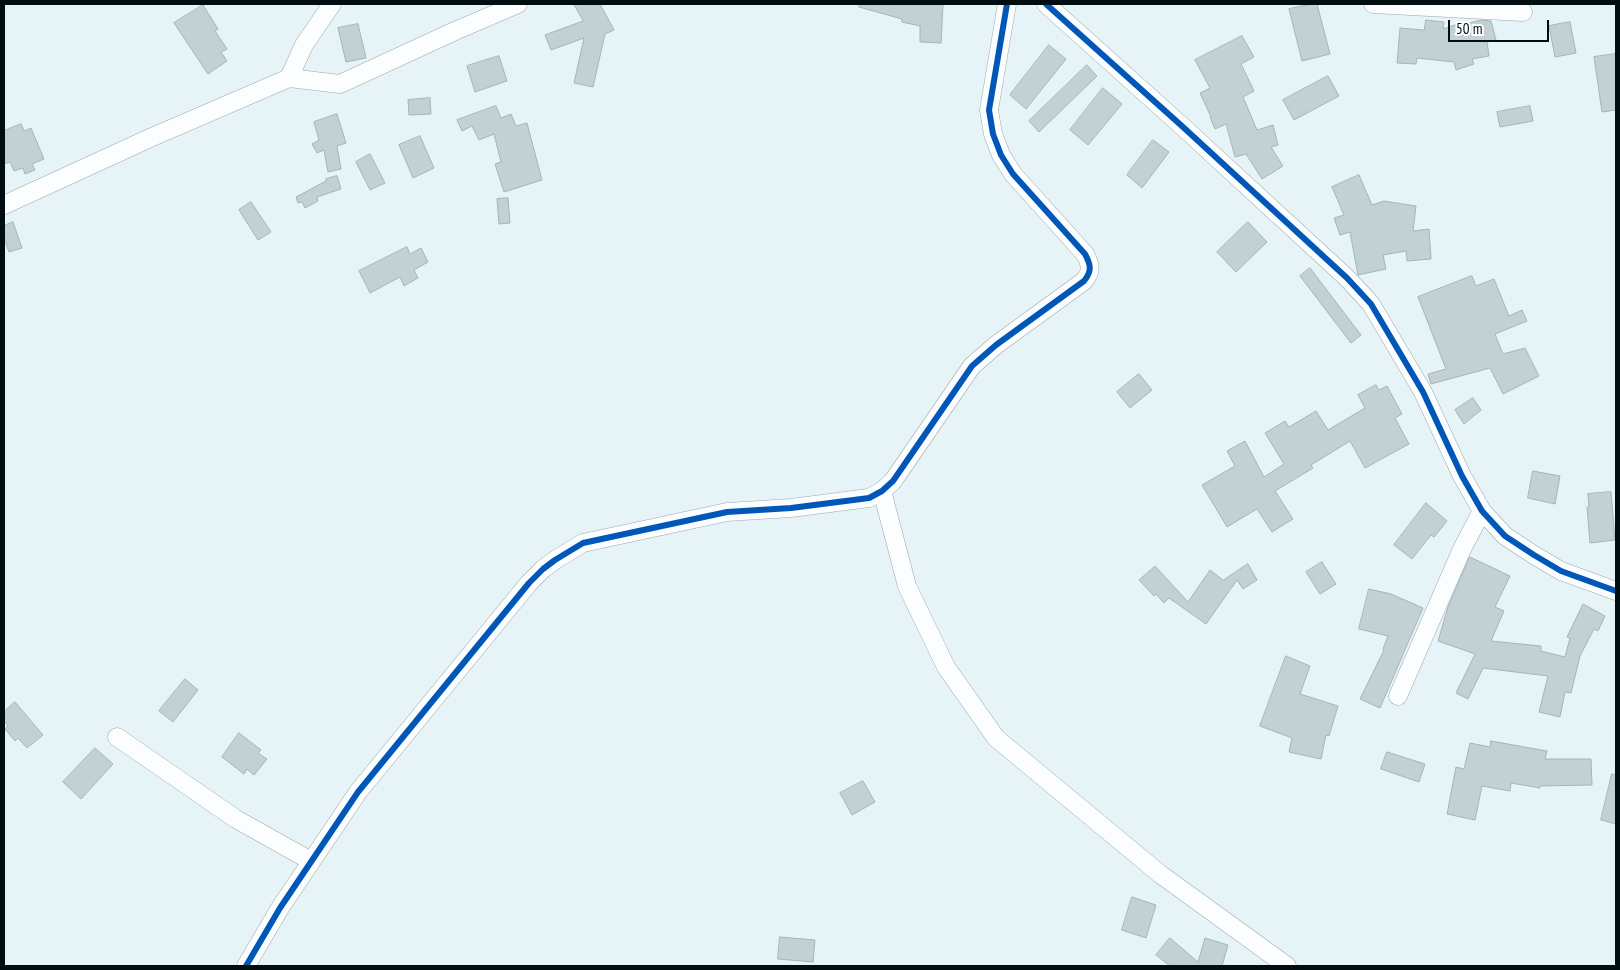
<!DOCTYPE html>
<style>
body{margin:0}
#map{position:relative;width:1620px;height:970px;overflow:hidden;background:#e6f4f7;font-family:"PT Sans Narrow",sans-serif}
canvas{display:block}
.frame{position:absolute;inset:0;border:5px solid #010e11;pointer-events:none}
.scale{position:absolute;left:1448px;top:20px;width:101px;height:22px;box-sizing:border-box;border:2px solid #010e11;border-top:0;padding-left:6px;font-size:15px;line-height:18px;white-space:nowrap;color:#010e11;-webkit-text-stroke:4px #fff;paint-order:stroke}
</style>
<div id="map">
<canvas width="1620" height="970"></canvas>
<div class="frame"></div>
<div class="scale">50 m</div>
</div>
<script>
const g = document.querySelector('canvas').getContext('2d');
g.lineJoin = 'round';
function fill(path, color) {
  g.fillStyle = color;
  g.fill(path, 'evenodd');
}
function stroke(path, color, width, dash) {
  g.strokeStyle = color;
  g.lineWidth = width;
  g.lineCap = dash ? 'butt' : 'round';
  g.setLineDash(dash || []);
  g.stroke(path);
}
const building = new Path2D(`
 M574,4H600L614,30L605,34L593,87L574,83L584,38L551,50L545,35L583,21Z
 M860,4H943L941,43L920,42V26L902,22V19L859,7Z
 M1312,4H1317L1330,54L1302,61L1289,9Z
 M203,5L218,29L215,31L227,49L221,52L227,61L208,74L174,23Z
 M1426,20L1444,22L1443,29L1461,23V25L1481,20L1491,21L1496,40L1487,42L1489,56L1472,59L1474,64L1456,70L1454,62L1417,58L1416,64L1397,63L1400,28L1424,30Z
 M1570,22L1576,53L1555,57L1549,26Z
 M358,24L366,58L346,62L338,28Z
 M1242,36L1254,57L1241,64L1254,91L1243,97L1257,130L1273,125L1278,145L1271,147L1283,166L1262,179L1246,154L1235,157L1226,124L1215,129L1210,117H1211L1200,93L1210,88L1195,60Z
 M1049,45L1066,59L1026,109L1010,95Z
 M1615,54L1616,64V110L1602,112L1594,57Z
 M499,56L507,81L475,92L467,66Z
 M1087,65L1097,76L1039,132L1029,121Z
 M1328,76L1339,96L1294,120L1283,100Z
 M1103,88L1122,104L1088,145L1070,130Z
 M430,98L431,114L409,115L408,100Z
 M496,106L501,118L511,114L516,126L527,123L542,180L504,192L495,164L501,162L494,134L479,140L472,126L462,131L457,120Z
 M1530,106L1533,121L1500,127L1497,112Z
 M337,114L346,143L337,146L341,169L328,172L324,150L317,153L312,144L319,140L314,122Z
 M21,124L24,131L31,128L44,159L32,164L35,170L25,174L23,168L14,171L10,162L4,164V131Z
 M420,136L434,168L413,178L399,145Z
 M1153,140L1169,152L1142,188L1127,175Z
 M370,154L385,183L370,190L356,162Z
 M1359,175L1372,205L1384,201L1416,206L1413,231L1429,229L1431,259L1407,261L1406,251L1383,255L1386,269L1358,275L1350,232L1340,235L1334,218L1344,215L1332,187Z
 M337,176L341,189L317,197L318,201L305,208L302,202L298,203L296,197L326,181V179Z
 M508,198L510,223L499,224L497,199Z
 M251,202L271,232L258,240L239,210Z
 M13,222L22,248L9,252L4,238V226Z
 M1248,222L1267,242L1236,272L1217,252Z
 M407,247L410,254L421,248L428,262L414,270L418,278L404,286L400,277L370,293L359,271Z
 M1310,268L1361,335L1351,343L1300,276Z
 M1472,276L1476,286L1494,279L1509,316L1522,310L1527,321L1495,334L1503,354L1525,348L1539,376L1503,394L1490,368L1431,384L1428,374L1446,369L1418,297Z
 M1139,374L1152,390L1130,408L1117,392Z
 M1376,385L1379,390L1387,386L1402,414L1395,418L1409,444L1365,468L1350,441L1311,465L1313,468L1275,491L1293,519L1272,532L1257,509L1227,527L1202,485L1235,466L1227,451L1245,441L1264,477L1284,464L1265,433L1285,421L1289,427L1316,411L1328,430L1365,408L1358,395Z
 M1473,398L1481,410L1464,424L1455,410Z
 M1533,471L1560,476L1555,504L1528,498Z
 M1611,492L1615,540L1590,543L1587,507H1589L1588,494Z
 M1426,503L1447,521L1434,537L1431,535L1412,559L1394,545Z
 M1470,557L1510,576L1495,607L1504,611L1491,641L1541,646V651L1565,657L1570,638L1567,637L1583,604L1605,616L1598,631L1594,629L1580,656L1571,693L1565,692L1560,717L1539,712L1548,676L1483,668L1468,699L1456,693L1475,654L1438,641L1448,607Z
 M1322,562L1336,584L1320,594L1306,572Z
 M1248,564L1257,580L1243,589L1237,580L1206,624L1169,598L1164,603L1156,594L1154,596L1139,580L1155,566L1188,602L1210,570L1223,580Z
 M1369,589L1391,594L1423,608L1380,708L1360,699L1384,650L1383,649L1388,636L1359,629Z
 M1286,656L1310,666L1300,694L1338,706L1329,736L1326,735L1321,759L1289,752L1292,738L1260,726Z
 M185,679L198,690L173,722L159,711Z
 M15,702L43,735L27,748L18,738L15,741L5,729L8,726L4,721V712Z
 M239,733L261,750L258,753L267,759L254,775L247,769L244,774L222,757Z
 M1491,741L1547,751L1545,759H1591L1592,785L1540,786V788L1511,783L1510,791L1482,786L1475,820L1447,814L1456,767L1464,769L1470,743L1490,747Z
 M95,748L113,764L81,799L63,782Z
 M1387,752L1425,764L1419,782L1381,769Z
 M1612,774L1616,775V824L1601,820Z
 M863,781L875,802L852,815L840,793Z
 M1132,897L1156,905L1146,938L1122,930Z
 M780,937L815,940L813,962L778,959Z
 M1170,938L1198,962L1205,938L1228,945L1222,966H1170L1156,955Z`);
fill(building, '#c1d1d4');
stroke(building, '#a6b4b7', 1);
const minor = new Path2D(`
 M1046,4L1183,127L1347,278L1371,304L1423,392L1462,476L1482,511L1505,536L1534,555L1561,571L1616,591
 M1373,4L1523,12
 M289,78L304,45L332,4
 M4,205L150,138L289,78L340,84L455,31L518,4
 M882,491L907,586L946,667L996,738L1160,874L1287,966
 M1398,696L1462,549L1482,511
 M117,737L236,819L311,861
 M246,966L280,908L358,792L529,583L543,569L555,560L583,543L727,512L791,508L869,498L882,491L893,481L972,366L996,345L1084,281C1092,271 1091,265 1085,254L1013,174L1001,155L993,134L989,110L1007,4`);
stroke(minor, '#9ba9ac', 19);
stroke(minor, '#fbfdfe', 18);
stroke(new Path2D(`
 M1046,4L1183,127L1347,278L1371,304L1423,392L1462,476L1482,511L1505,536L1534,555L1561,571L1616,591
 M246,966L280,908L358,792L529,583L543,569L555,560L583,543L727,512L791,508L869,498L882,491L893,481L972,366L996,345L1084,281C1092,271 1091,265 1085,254L1013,174L1001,155L993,134L989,110L1007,4`), '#0057b8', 6);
</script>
